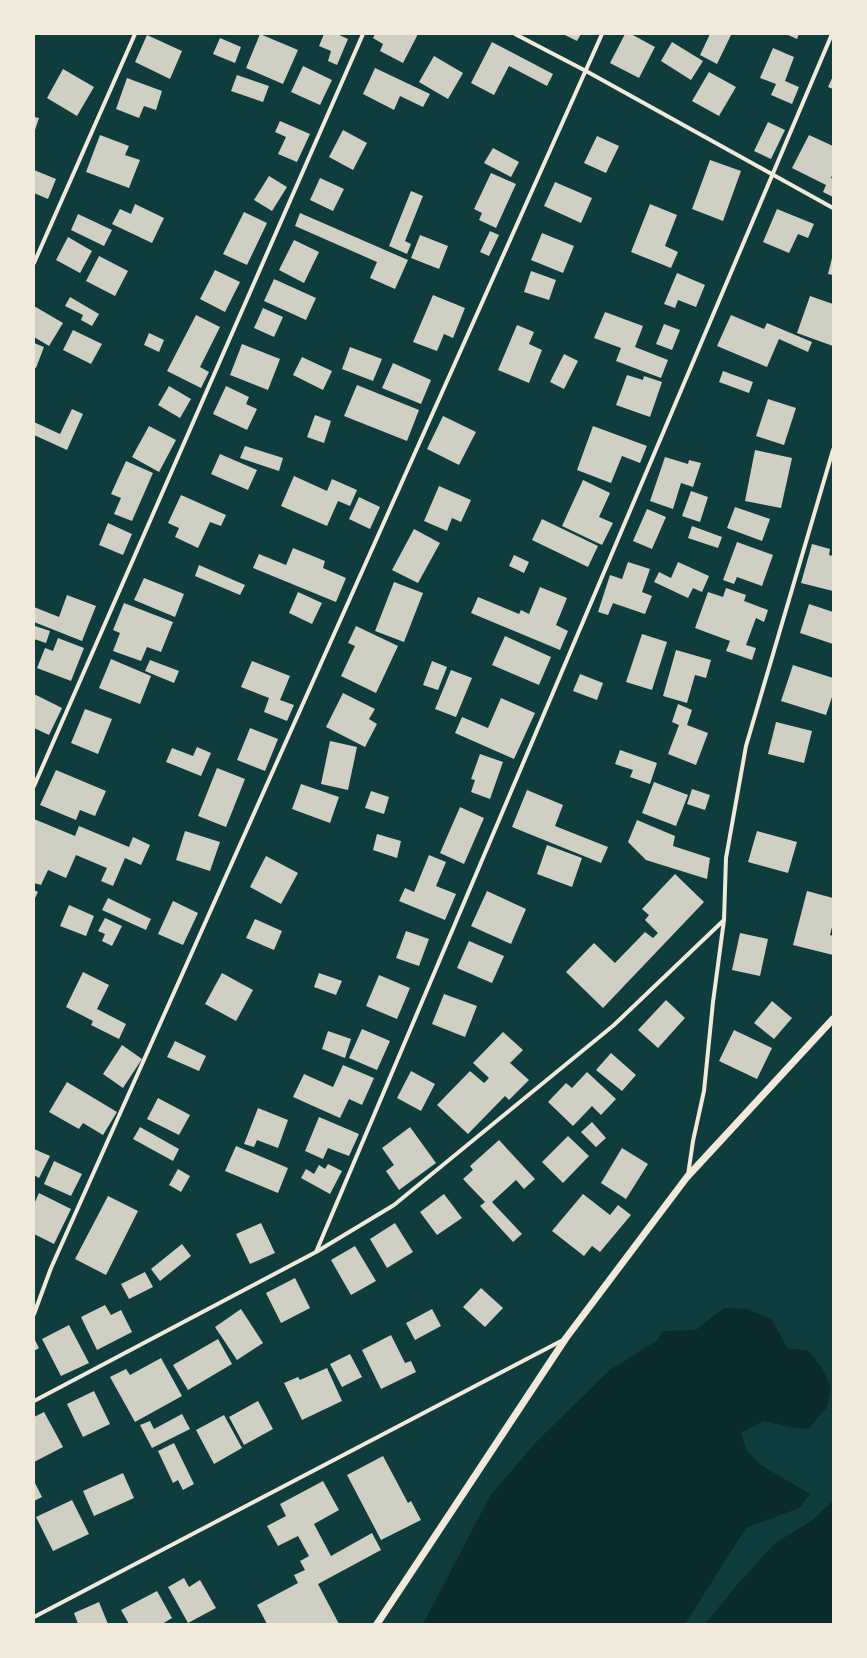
<!DOCTYPE html>
<style>
body{margin:0}
#map{position:relative;width:867px;height:1658px;overflow:hidden;background:#0f3d3e;font-family:"DejaVu Sans",sans-serif}
canvas{display:block}
.frame{position:absolute;inset:0;border:35px solid #f1e9da;pointer-events:none}
</style>
<div id="map">
<canvas width="867" height="1658"></canvas>
<div class="frame"></div>
</div>
<script>
const g = document.querySelector('canvas').getContext('2d');
g.lineJoin = 'round';
function fill(path, color) {
  g.fillStyle = color;
  g.fill(path, 'evenodd');
}
function stroke(path, color, width, dash) {
  g.strokeStyle = color;
  g.lineWidth = width;
  g.lineCap = dash ? 'butt' : 'round';
  g.setLineDash(dash || []);
  g.stroke(path);
}
fill(new Path2D(`
 M724,1308L748,1309L772,1320L788,1349L808,1350L822,1368L831,1388L827,1407L808,1429L790,1427L764,1421L741,1433L747,1451L761,1465L810,1494L799,1508L746,1528L685,1624H423L490,1496L537,1441L610,1370L656,1341L664,1331L696,1330Z
 M833,1501V1624H705L737,1585L774,1544L811,1521Z`), '#0a2a2b');
fill(new Path2D(`
 M260,34L298,50L283,84L246,68Z
 M324,34H337L348,39L337,65L328,61L331,51L319,46Z
 M375,34H418L403,63L380,51L383,44L373,38Z
 M563,34H581L577,41Z
 M625,34H631L655,47L639,78L610,63Z
 M710,34H729L731,35L717,64L700,55Z
 M786,34H799L797,39Z
 M147,35L182,51L170,79L135,62Z
 M220,38L241,47L235,63L213,54Z
 M492,42L553,74L547,86L509,66L494,95L471,83Z
 M672,42L703,61L691,80L661,61Z
 M773,48L794,57L785,81L799,87L792,104L771,95L776,84L760,78Z
 M434,56L463,73L448,99L419,82Z
 M303,66L332,80L320,105L291,92Z
 M375,68L430,94L423,107L400,96L394,110L363,94Z
 M63,69L94,87L77,116L47,98Z
 M709,72L736,87L719,116L692,101Z
 M237,75L269,86L263,102L231,91Z
 M833,76V89L828,87Z
 M127,78L162,91L156,110L144,106L139,118L116,109Z
 M34,117L39,118L34,133Z
 M280,121L310,134L297,162L278,154L286,137L275,132Z
 M768,122L785,130L771,159L754,151Z
 M343,130L367,143L353,170L329,157Z
 M100,135L129,146L125,155L140,160L129,188L86,172Z
 M809,135L833,146V173L831,178L833,179V197L823,192L826,185L792,168Z
 M597,136L619,146L606,173L584,163Z
 M493,148L519,162L511,177L484,163Z
 M710,160L741,171L723,221L692,209Z
 M34,170L56,179L48,199L34,193Z
 M491,173L516,184L496,228L479,220L482,213L474,209Z
 M269,176L287,187L272,211L254,200Z
 M320,178L344,189L333,211L310,200Z
 M555,182L592,198L581,223L544,206Z
 M411,191L423,196L405,241L411,244L407,254L389,246Z
 M135,204L164,218L152,243L112,224L120,209L131,214Z
 M650,204L677,215L665,246L678,252L671,268L631,252Z
 M777,209L814,224L808,238L798,234L789,253L763,242Z
 M244,212L267,223L247,265L223,254Z
 M300,213L408,260L395,289L370,278L377,262L295,226Z
 M78,214L112,230L104,246L71,230Z
 M490,231L499,235L489,256L480,252Z
 M542,233L574,246L563,273L531,260Z
 M420,235L448,246L439,269L411,258Z
 M68,237L92,251L80,273L56,260Z
 M294,240L319,252L304,283L279,270Z
 M99,256L128,271L115,296L86,281Z
 M832,258H833V275L828,274Z
 M215,270L240,282L225,312L200,299Z
 M531,271L556,280L549,300L524,292Z
 M677,273L705,285L696,307L678,300L675,308L664,304Z
 M274,279L316,298L306,320L264,301Z
 M433,295L465,308L453,338L444,334L437,351L413,342Z
 M810,296L833,304V346L797,333Z
 M70,297L99,314L92,326L81,320L83,315L65,306Z
 M34,306L63,323L49,346L34,337Z
 M263,308L283,317L274,337L254,328Z
 M605,312L643,326L635,347L668,360L661,378L616,361L621,348L594,338Z
 M196,315L220,327L200,367L209,372L201,388L167,371Z
 M731,315L764,329L767,323L812,342L808,352L779,339L767,367L717,346Z
 M664,324L680,330L672,350L656,344Z
 M517,325L534,332L529,344L542,350L529,383L498,370Z
 M73,330L102,344L91,364L63,350Z
 M149,333L164,340L159,352L144,345Z
 M34,343L44,347L36,368L34,367Z
 M242,344L280,359L268,390L230,375Z
 M350,347L382,359L373,381L342,369Z
 M564,354L578,361L564,389L550,382Z
 M302,357L332,371L323,390L293,375Z
 M393,363L431,380L421,404L382,388Z
 M723,371L753,382L749,393L719,382Z
 M627,375L643,380L644,376L662,382L650,417L616,405Z
 M357,385L419,410L407,441L344,416Z
 M169,386L191,399L180,418L158,405Z
 M226,386L249,397L246,404L257,409L247,430L213,414Z
 M768,399L796,408L784,445L756,436Z
 M72,409L83,414L67,450L34,435V422L60,434Z
 M315,415L331,421L324,443L307,437Z
 M443,416L476,432L459,465L427,449Z
 M149,426L176,440L159,472L132,457Z
 M593,426L647,446L640,463L622,456L611,483L577,470Z
 M245,446L283,458L279,471L240,458Z
 M755,450L792,458L781,508L745,501Z
 M220,454L257,470L248,490L211,474Z
 M665,457L688,464L689,460L701,463L693,487L681,483L673,509L650,501Z
 M126,461L153,473L132,521L114,514L121,498L111,494Z
 M294,476L327,491L332,479L357,490L350,506L338,501L327,526L281,506Z
 M583,480L610,493L599,517L613,523L602,545L562,526Z
 M439,486L471,500L461,522L452,518L447,531L424,521Z
 M691,491L708,497L700,522L682,516Z
 M181,495L226,515L221,526L210,522L198,548L175,537L179,528L168,523Z
 M359,497L380,507L370,529L349,519Z
 M735,507L770,519L762,541L727,528Z
 M647,509L666,517L652,549L633,541Z
 M542,519L598,546L588,567L532,540Z
 M108,523L132,534L123,555L99,545Z
 M692,526L722,537L718,548L688,538Z
 M414,529L440,543L418,583L392,570Z
 M737,542L773,555L762,586L737,577L734,584L723,580Z
 M812,544L830,549L829,555L833,556V591L801,583Z
 M293,548L325,561L323,568L346,578L336,602L253,568L259,554L286,565Z
 M514,555L529,562L524,573L509,566Z
 M628,562L650,569L642,592L652,596L645,614L613,603L608,615L598,612L610,575L622,579Z
 M678,562L709,576L702,592L693,588L688,598L654,582L659,572L671,578Z
 M199,565L245,585L240,595L195,576Z
 M144,578L184,594L175,617L134,600Z
 M394,582L423,593L404,642L375,631Z
 M540,587L567,598L556,625L568,631L560,650L471,613L478,597L519,614L521,610L529,614Z
 M726,588L746,595L744,601L768,610L764,622L756,618L746,645L756,648L752,660L726,651L730,641L695,628L708,592L723,597Z
 M298,592L322,603L312,624L289,613Z
 M67,595L96,606L82,641L34,622V607L59,617Z
 M124,603L173,622L161,652L147,647L141,661L113,651L120,633L113,630Z
 M809,604L833,612V644L800,633Z
 M35,626L50,631L46,643L34,639Z
 M356,626L398,646L376,693L341,676L355,646L348,643Z
 M642,634L667,642L652,690L626,682Z
 M505,636L551,657L539,685L492,665Z
 M58,638L84,648L71,681L37,668L45,648L53,651Z
 M676,650L711,660L706,678L695,675L687,703L663,696Z
 M111,659L151,676L140,704L99,688Z
 M150,660L179,671L174,683L145,671Z
 M252,661L290,676L280,700L294,705L287,721L264,712L269,698L241,687Z
 M432,661L447,667L438,690L423,685Z
 M793,665L833,678V694L826,715L781,701Z
 M451,670L472,678L456,717L435,709Z
 M580,674L603,683L597,700L573,691Z
 M343,693L375,709L369,719L377,724L365,747L326,727Z
 M34,694L62,708L49,735L34,728Z
 M501,698L535,713L514,759L455,733L462,717L488,728Z
 M678,704L692,710L687,725L708,733L696,765L668,754L679,725L672,722Z
 M85,709L112,719L98,754L71,743Z
 M776,722L812,731L804,763L768,754Z
 M250,728L278,739L265,771L237,760Z
 M330,741L357,747L348,790L321,784Z
 M197,747L211,753L201,776L166,762L172,748L193,756Z
 M620,750L657,763L650,784L630,777L633,770L615,764Z
 M480,754L503,762L490,799L471,792L475,780L471,779Z
 M217,768L245,779L226,827L198,816Z
 M56,770L106,791L95,816L80,810L76,820L40,805Z
 M654,782L688,795L676,826L642,813Z
 M301,784L339,797L330,823L292,809Z
 M692,789L710,795L705,810L687,804Z
 M527,790L563,805L555,826L608,847L601,863L512,827Z
 M371,791L389,797L384,814L365,808Z
 M460,807L484,818L464,864L440,853Z
 M34,819L75,836L79,826L129,847L133,837L150,845L141,865L125,858L113,886L101,881L107,868L76,855L66,878L48,870L41,885L34,883Z
 M637,820L675,836L673,846L710,858L707,879L646,860L628,842Z
 M185,831L220,842L210,871L176,860Z
 M757,831L797,842L788,873L748,862Z
 M377,834L401,841L397,858L373,850Z
 M547,845L582,858L572,887L537,874Z
 M429,855L446,862L436,886L456,894L445,920L399,901L405,888L414,892Z
 M266,856L298,873L281,904L250,887Z
 M675,874L704,902L603,1008L566,972L594,943L615,963L645,932L653,938L658,933L645,920L649,915L642,909Z
 M34,890L38,892L34,900Z
 M487,891L526,909L511,944L471,926Z
 M807,891L833,898V923L830,935L833,936V955L793,945Z
 M108,898L151,919L146,930L102,910Z
 M173,901L198,913L183,945L158,934Z
 M69,905L94,916L86,936L60,926Z
 M105,918L122,926L112,946L102,941L105,934L98,931Z
 M255,919L282,931L274,950L246,938Z
 M406,931L429,939L419,966L396,958Z
 M740,933L768,939L760,976L732,970Z
 M469,941L504,956L492,983L457,968Z
 M83,972L109,985L97,1009L126,1024L119,1039L91,1025L93,1021L66,1007Z
 M222,973L253,990L236,1021L205,1004Z
 M319,973L342,981L336,995L314,987Z
 M379,975L410,988L397,1019L366,1006Z
 M444,994L477,1006L465,1037L432,1024Z
 M666,1000L685,1018L658,1048L638,1030Z
 M772,1001L792,1018L774,1039L754,1023Z
 M362,1029L390,1041L377,1070L349,1058Z
 M734,1030L772,1048L757,1079L719,1061Z
 M328,1031L351,1039L345,1058L322,1049Z
 M503,1032L523,1050L510,1063L529,1080L509,1100L505,1096L468,1134L437,1105L470,1071L484,1083L489,1078L473,1063Z
 M175,1041L206,1056L199,1071L167,1057Z
 M122,1045L142,1059L123,1088L103,1074Z
 M611,1053L636,1075L622,1091L596,1070Z
 M343,1065L374,1078L362,1105L349,1099L340,1118L293,1097L304,1074L333,1087Z
 M411,1071L435,1084L421,1111L397,1098Z
 M587,1072L616,1099L601,1115L592,1106L573,1126L548,1102L566,1083L572,1088Z
 M67,1082L117,1112L103,1135L83,1123L79,1129L49,1112Z
 M158,1098L190,1115L179,1135L147,1119Z
 M258,1108L288,1120L278,1148L257,1140L254,1147L244,1144Z
 M319,1117L359,1134L349,1156L328,1148L323,1159L305,1151Z
 M592,1122L606,1138L596,1147L581,1132Z
 M140,1127L179,1149L173,1161L133,1139Z
 M410,1127L436,1163L399,1190L386,1171L394,1165L382,1148Z
 M568,1136L589,1156L563,1183L542,1162Z
 M499,1140L535,1179L524,1189L516,1180L492,1202L522,1234L513,1242L480,1206L485,1202L463,1179L473,1170L470,1166Z
 M236,1146L288,1168L278,1193L225,1171Z
 M622,1148L648,1164L626,1199L601,1183Z
 M34,1149L50,1156L39,1178L34,1175Z
 M54,1161L82,1174L71,1196L44,1184Z
 M328,1164L342,1171L330,1194L301,1178L306,1169L314,1174L319,1165L325,1169Z
 M178,1169L190,1176L181,1192L169,1185Z
 M39,1193L71,1209L54,1244L34,1234V1204Z
 M444,1194L462,1218L437,1235L420,1212Z
 M583,1194L610,1215L618,1205L631,1215L600,1252L592,1246L584,1256L552,1231Z
 M108,1196L138,1211L106,1275L75,1259Z
 M261,1223L275,1253L250,1264L236,1234Z
 M395,1223L413,1252L387,1268L370,1239Z
 M182,1244L191,1256L160,1281L151,1269Z
 M355,1246L376,1281L351,1295L331,1260Z
 M145,1272L153,1287L129,1299L121,1284Z
 M295,1278L310,1308L281,1323L266,1293Z
 M481,1288L503,1308L485,1327L463,1307Z
 M105,1305L111,1315L121,1310L132,1332L97,1350L81,1317Z
 M241,1309L263,1343L237,1360L215,1327Z
 M432,1309L441,1326L415,1340L406,1323Z
 M69,1325L89,1363L61,1376L42,1339Z
 M391,1335L405,1363L411,1361L416,1372L381,1389L362,1350Z
 M34,1338L39,1348L34,1351Z
 M218,1339L232,1364L188,1390L173,1365Z
 M350,1354L362,1377L342,1387L330,1364Z
 M161,1358L182,1396L135,1422L110,1377L126,1369L130,1375Z
 M327,1368L342,1401L302,1420L284,1383L298,1377L300,1380Z
 M94,1391L110,1424L83,1437L67,1404Z
 M258,1401L273,1429L244,1445L229,1417Z
 M44,1412L63,1447L34,1462V1417Z
 M182,1414L190,1429L152,1448L140,1425L150,1421L154,1429Z
 M224,1415L242,1448L214,1464L196,1430Z
 M174,1443L194,1484L183,1490L178,1480L173,1483L158,1451Z
 M383,1456L408,1503L411,1501L421,1520L381,1540L347,1475Z
 M123,1473L134,1498L94,1516L83,1491Z
 M34,1481L42,1497L34,1501Z
 M323,1481L339,1510L314,1524L331,1556L372,1533L381,1550L318,1584L339,1624H267L257,1605L298,1583L294,1575L305,1570L300,1561L309,1556L298,1536L278,1546L267,1526L286,1516L280,1504Z
 M72,1500L89,1534L53,1551L36,1517Z
 M184,1578L189,1587L200,1580L216,1608L188,1623L168,1587Z
 M157,1591L172,1618L162,1624H129L121,1610Z
 M99,1602L108,1624H78L74,1613Z`), '#cfcfc3');
stroke(new Path2D(`
 M515,34L586,71L833,208
 M34,263L135,34
 M34,786L363,34
 M688,1175L693,1141L704,1091L713,1002L724,920L726,858L746,746L833,450
 M316,1252L832,34
 M34,1314L51,1268L602,34
 M34,1401L316,1252L394,1205L614,1025L724,920
 M34,1617L563,1340`), '#f1e9da', 4);
stroke(new Path2D(`
 M377,1624L566,1338L687,1177L833,1019`), '#f1e9da', 7);
</script>
